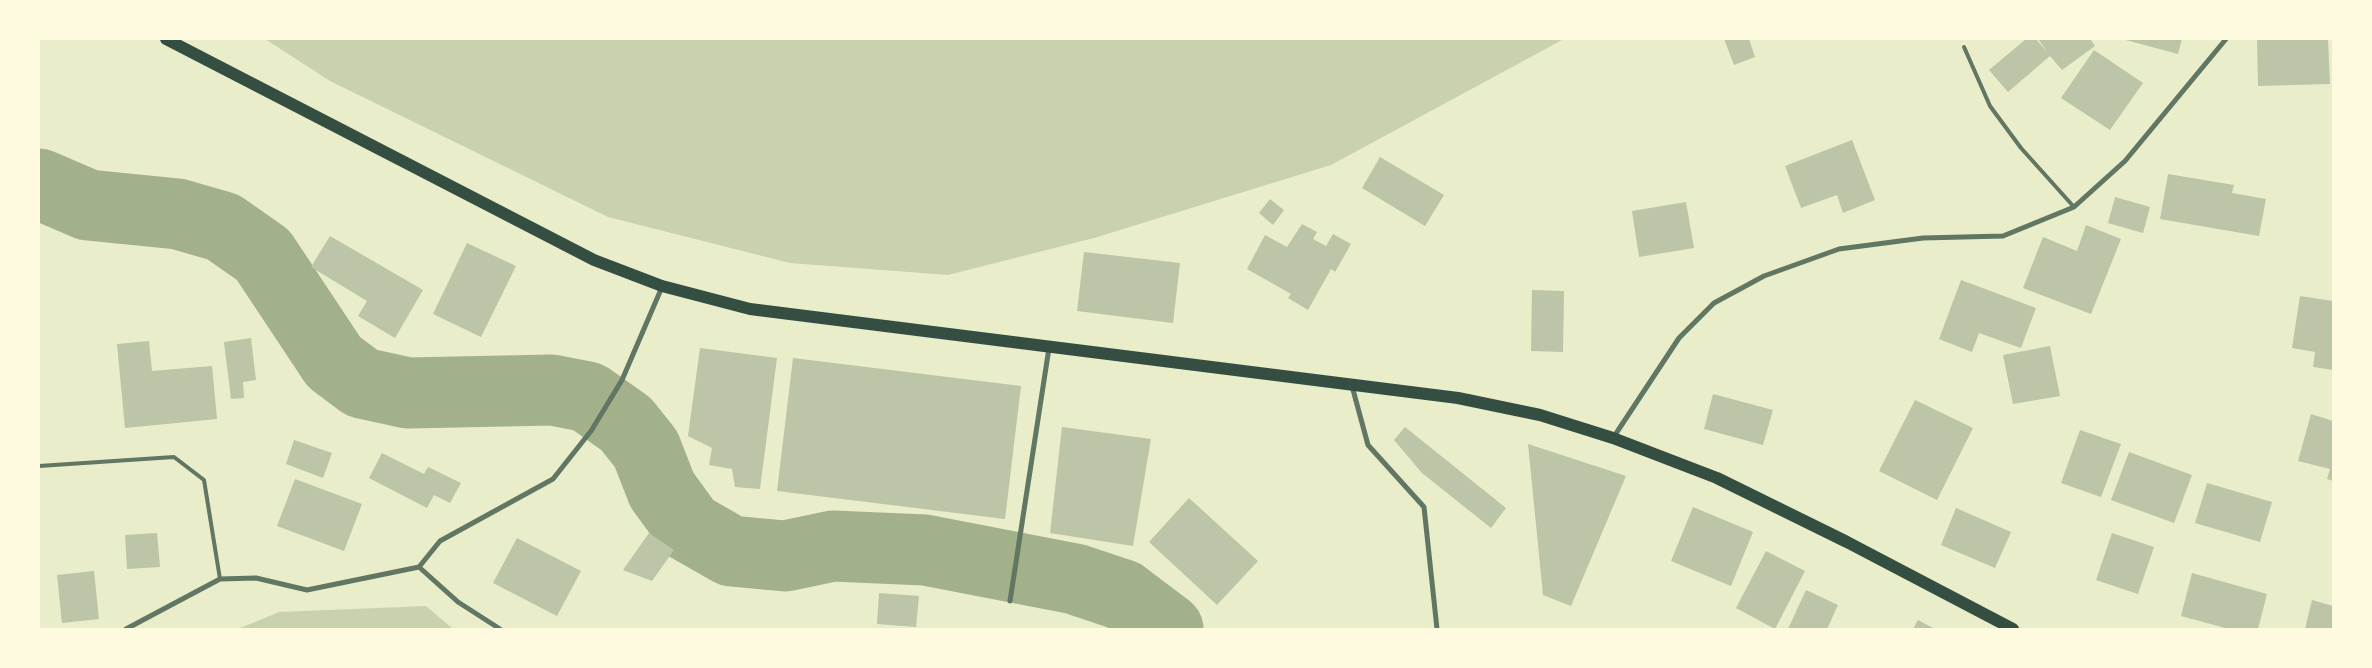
<!DOCTYPE html>
<style>
body{margin:0}
#map{position:relative;width:2372px;height:668px;overflow:hidden;background:#e9edc9;font-family:Raleway,sans-serif}
canvas{display:block}
.frame{position:absolute;inset:0;border:40px solid #fefae0;pointer-events:none}
</style>
<div id="map">
<canvas width="2372" height="668"></canvas>
<div class="frame"></div>
</div>
<script>
const g = document.querySelector('canvas').getContext('2d');
g.lineJoin = 'round';
function fill(path, color) {
  g.fillStyle = color;
  g.fill(path, 'evenodd');
}
function stroke(path, color, width, dash) {
  g.strokeStyle = color;
  g.lineWidth = width;
  g.lineCap = dash ? 'butt' : 'round';
  g.setLineDash(dash || []);
  g.stroke(path);
}
fill(new Path2D(`
 M265,39H1564L1331,165L1094,238L948,275L790,263L608,217L330,81Z
 M426,606L453,629H238L279,612Z`), '#cad2ad');
stroke(new Path2D(`
 M39,184L88,205L178,214L223,227L263,255L334,362L362,383L408,393L552,390L588,397L626,424L646,449L662,490L689,527L731,551L785,556L833,546L925,550L1075,579L1123,595L1168,629`), '#a3b18a', 71);
fill(new Path2D(`
 M1724,39H1749L1755,57L1734,65Z
 M2026,39H2036L2048,53L2038,39H2090L2095,46L2062,70L2050,56L2008,92L1989,70Z
 M2122,39H2182L2178,54Z
 M2257,39H2328L2330,84L2258,86Z
 M2094,50L2143,83L2110,130L2061,98Z
 M1852,140L1875,200L1843,213L1837,195L1801,208L1785,166Z
 M1380,157L1444,195L1425,226L1362,188Z
 M2168,174L2234,185L2232,193L2266,199L2259,236L2160,219Z
 M2115,197L2150,207L2143,233L2108,223Z
 M1270,199L1284,210L1273,225L1259,213Z
 M1686,202L1694,248L1639,257L1632,211Z
 M1302,224L1317,232L1313,239L1326,246L1333,234L1351,244L1335,272L1331,269L1308,310L1288,298L1291,294L1247,269L1265,235L1287,247Z
 M2086,225L2121,239L2091,314L2023,288L2043,237L2077,251Z
 M330,236L423,290L395,338L358,316L367,301L311,267Z
 M467,243L516,266L481,337L433,314Z
 M1084,252L1180,263L1173,323L1077,311Z
 M1961,280L2036,308L2021,348L1979,333L1972,352L1939,339Z
 M1532,290L1564,291L1563,352L1531,351Z
 M2300,296L2333,301V370L2313,367L2315,352L2292,348Z
 M251,338L256,380L243,382L244,398L231,399L224,342Z
 M149,341L152,371L212,366L217,419L125,428L117,344Z
 M2050,346L2060,396L2013,404L2003,355Z
 M700,348L777,358L760,489L735,487L732,469L709,465L712,448L688,436Z
 M793,358L1021,386L1005,519L777,491Z
 M1713,394L1773,410L1763,445L1704,429Z
 M1915,400L1973,428L1937,500L1879,471Z
 M2311,414L2333,421V481L2327,479L2330,469L2298,461Z
 M1062,427L1151,439L1133,546L1050,533Z
 M1405,427L1506,508L1491,528L1422,473L1394,440Z
 M2080,430L2121,444L2101,497L2061,483Z
 M294,440L332,453L323,478L286,464Z
 M1528,444L1626,476L1571,606L1543,595Z
 M2129,452L2192,475L2174,523L2111,500Z
 M382,453L424,474L428,467L461,483L450,503L434,495L427,508L369,478Z
 M295,479L362,504L344,551L277,526Z
 M2207,483L2272,502L2260,542L2195,523Z
 M1189,498L1258,561L1217,605L1149,542Z
 M1693,507L1753,532L1731,586L1671,561Z
 M1956,508L2011,532L1995,568L1941,545Z
 M157,533L160,567L127,569L125,535Z
 M649,533L674,550L652,581L623,570Z
 M2112,533L2154,547L2138,594L2096,580Z
 M517,538L581,571L557,616L493,583Z
 M1766,551L1805,571L1775,629L1736,608Z
 M94,571L99,619L62,623L57,575Z
 M2192,573L2267,594L2258,629H2229L2181,616Z
 M1806,590L1838,605L1827,629H1788Z
 M879,593L919,596L916,627L877,624Z
 M2312,600L2333,606V629H2305Z
 M1918,620L1935,629H1913Z`), '#bcc5a7');
stroke(new Path2D(`
 M1964,47L1990,106L2021,148L2074,207
 M39,466L174,457L204,480L220,579`), '#617663', 4);
stroke(new Path2D(`
 M1352,386L1368,445L1424,507L1437,629
 M1613,438L1679,338L1714,303L1764,276L1839,249L1923,238L2003,236L2074,207L2125,161L2226,39
 M419,567L458,602L500,629
 M1010,601L1049,348
 M126,629L220,579L256,578L307,590L419,567L440,541L553,479L591,431L622,380L662,287`), '#617663', 5);
stroke(new Path2D(`
 M166,39L594,260L662,286L750,309L1458,398L1540,415L1613,438L1717,478L1847,542L2013,629`), '#344e41', 12);
</script>
